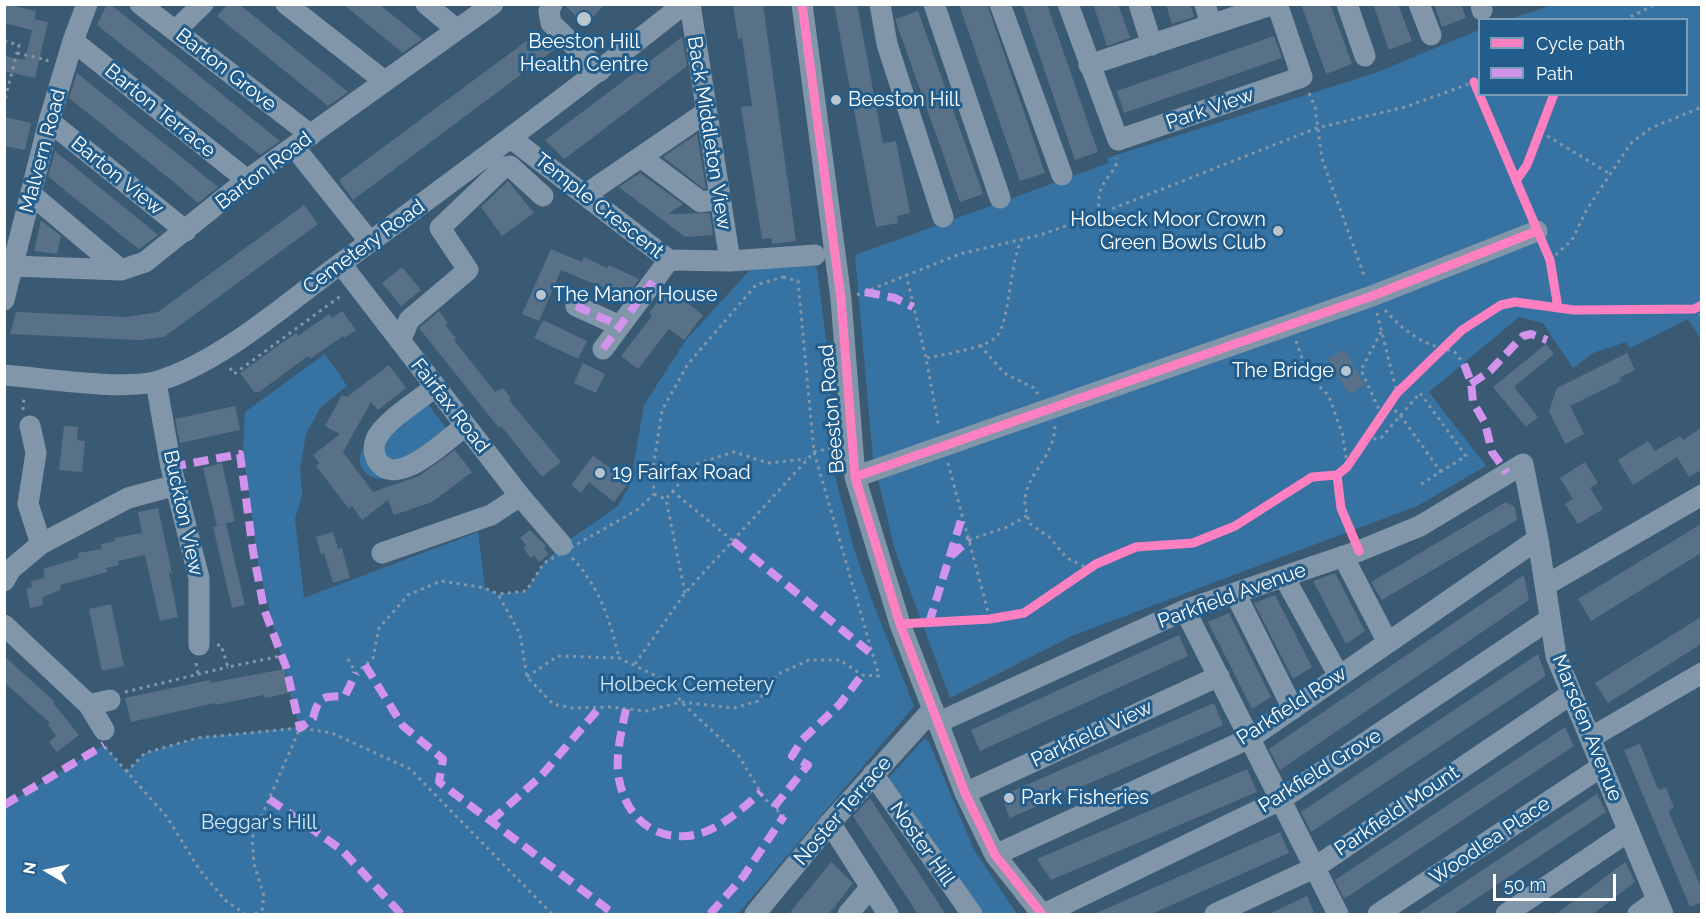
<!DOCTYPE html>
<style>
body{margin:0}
#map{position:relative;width:1706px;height:919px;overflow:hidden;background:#3a5a74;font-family:Raleway,sans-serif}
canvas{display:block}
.frame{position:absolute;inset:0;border:6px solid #fff;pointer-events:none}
.legend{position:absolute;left:1478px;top:18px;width:210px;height:78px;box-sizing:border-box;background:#225d8c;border:2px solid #7a9eba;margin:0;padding:8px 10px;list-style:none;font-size:18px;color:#fff}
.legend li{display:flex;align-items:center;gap:12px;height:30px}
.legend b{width:30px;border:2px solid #7a9eba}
.north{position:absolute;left:18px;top:841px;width:60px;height:60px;-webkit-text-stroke:4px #225d8c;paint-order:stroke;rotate:279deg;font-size:16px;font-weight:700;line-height:24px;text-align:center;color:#fff}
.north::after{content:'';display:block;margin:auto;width:21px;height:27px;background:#fff;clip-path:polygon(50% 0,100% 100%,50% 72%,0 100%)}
.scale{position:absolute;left:1493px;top:874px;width:123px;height:27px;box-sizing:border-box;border:3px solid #fff;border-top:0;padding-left:8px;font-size:18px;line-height:21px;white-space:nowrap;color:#fff;-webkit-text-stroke:4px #225d8c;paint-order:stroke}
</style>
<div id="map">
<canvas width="1706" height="919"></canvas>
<div class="frame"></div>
<ul class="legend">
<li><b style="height:8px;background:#ff80c0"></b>Cycle path</li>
<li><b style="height:8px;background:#d193ec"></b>Path</li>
</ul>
<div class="north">N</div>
<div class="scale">50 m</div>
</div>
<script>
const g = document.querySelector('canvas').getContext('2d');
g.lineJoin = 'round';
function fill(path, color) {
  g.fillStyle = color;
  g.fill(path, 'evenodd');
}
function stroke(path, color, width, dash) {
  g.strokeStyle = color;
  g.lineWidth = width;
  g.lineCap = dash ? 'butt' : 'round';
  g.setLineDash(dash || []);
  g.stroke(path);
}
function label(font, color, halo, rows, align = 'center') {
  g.font = font + ' Raleway,sans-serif';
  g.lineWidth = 6;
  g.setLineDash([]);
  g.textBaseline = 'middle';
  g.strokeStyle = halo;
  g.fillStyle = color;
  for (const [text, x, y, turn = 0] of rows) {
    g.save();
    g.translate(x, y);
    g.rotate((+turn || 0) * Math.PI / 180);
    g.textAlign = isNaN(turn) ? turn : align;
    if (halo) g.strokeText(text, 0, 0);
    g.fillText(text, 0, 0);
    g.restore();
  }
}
fill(new Path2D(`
 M1552,5H1701V339L1688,319L1630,348L1626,342L1593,353L1573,368L1543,323L1519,317L1429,392L1486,466L1417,506L1072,636L950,698L895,550L873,458L855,255L1109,163L1107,158L1375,73L1479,30L1480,94H1686V20L1510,19Z
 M815,255L830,371L834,472L853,546L871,598L914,706L738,914H5V805L104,745L126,772L145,753L197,738L299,727L259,568L243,451L245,412L325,354L347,386L320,408L306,434L300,469L302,495L295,519L304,598L478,532L485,588L498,594L526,591L544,563L562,545L618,506L630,485L644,405L686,340L760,259Z
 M424,399L450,433L392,477C375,484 353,471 362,451C369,435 409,411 424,399Z
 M924,739L928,740L974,850L1017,914H976L886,781Z`), '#3773a2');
fill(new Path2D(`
 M4,4L36,11L32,30L34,19L48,22L35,78L4,71V56L25,60L32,30L4,23Z
 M107,4H110L280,141L260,155L97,25Z
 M228,4H239L348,92L328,106L217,16Z
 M343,4H379L422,39L403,53Z
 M564,4H605L585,26Z
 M733,4H763L796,241L772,244L771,238L762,239L741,107L752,106L742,38L738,39Z
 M834,4H857L883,143L896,141L907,197L910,213L897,216L898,223L876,227Z
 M959,4H987L1045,173L1020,181Z
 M1022,4H1047L1098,152L1075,160Z
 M1093,4H1118L1130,38L1107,46Z
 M1166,4H1190L1194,17L1172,24Z
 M1301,4H1330L1352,64L1326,74Z
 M1373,4H1398L1412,41L1389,50Z
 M1434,4H1461L1466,18L1442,27Z
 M918,11L983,194L960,202L896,22V19Z
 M540,31L558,47L353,200L339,180Z
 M1274,36L1282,58L1124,113L1117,91Z
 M682,37L687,66L575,151L564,159L545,140Z
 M77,73L119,107L218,187L198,203L181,188L69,98Z
 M4,117L31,123L25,150L4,146Z
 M697,134L706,188L704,189L663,157Z
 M55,151L109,195L158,235L139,249L67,192L48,176Z
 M640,173L683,204L668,214L710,213L713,235L685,237L619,187Z
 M508,181L534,213L502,236L481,207Z
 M304,205L318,224L164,337L139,340L10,334L16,312L127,317L158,312Z
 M41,220L61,236L57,254L34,251Z
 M551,249L582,262L584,257L607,268L609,265L639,279L626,297L561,270L539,321L522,314Z
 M402,267L421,290L401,306L382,283Z
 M668,288L703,315L684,340L669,329L638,369L621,356L652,316L649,313Z
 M342,311L356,330L344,338L343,336L310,359L308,356L259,392H254L240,373L296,333L298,336L329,314L332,318Z
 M439,311L448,323L445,325L456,338L454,340L495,392L503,388L511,398L509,400L561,462L542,477L501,426L499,428L419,328Z
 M543,320L587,341L578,359L534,338Z
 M1546,344L1554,354L1514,387L1538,417L1526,427L1493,387Z
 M1344,349L1365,385L1349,394L1328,359Z
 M1627,353L1635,370L1619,378L1621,381L1570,406L1584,434L1565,444L1549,411L1557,388Z
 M583,363L605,374L596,393L574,383Z
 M389,365L406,388L378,410L371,402L343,452L373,492L419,476L455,450L472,472L432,502L394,515L388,500L362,520L352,506L349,509L316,466L319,463L313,455L340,434L325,426L342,395L347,397Z
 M235,406L240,430L180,443L175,419Z
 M64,426L78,427L77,440L85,441L82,472L59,470Z
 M1701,428V470L1689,477L1677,457L1633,485L1618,460L1648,441L1655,451L1680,436L1683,440Z
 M593,456L630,481L614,502L589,482L581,493L571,485Z
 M1585,462L1598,483L1590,488L1603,509L1578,524L1565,504L1573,499L1560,478Z
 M222,463L235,521L217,526L203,468Z
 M1506,502L1515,507L1517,520L1382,600L1371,582Z
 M158,508L172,573H169L178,617L160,621L145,555L118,561L119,565L106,568L107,572L60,585L61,590L42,597L43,605L30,608L26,589L32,587L31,581L45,578L43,569L79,558L78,553L102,549L101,544L115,541L114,538L142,533L138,512Z
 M226,524L245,605L232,608L213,527Z
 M1701,524V553L1591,621L1578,599Z
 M530,530L546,546L544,548L549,554L539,562L534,555L531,558L523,548L526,545L520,538Z
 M333,532L338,549L342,548L350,578L333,583L324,553L321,554L316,537Z
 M1335,573L1365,631L1346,644L1313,581Z
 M1524,575L1529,600L1280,770L1269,749Z
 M1275,595L1312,667L1293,679L1254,603Z
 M111,604L124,666L102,671L89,609Z
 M1229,613L1271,697L1252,709L1208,622Z
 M1701,617V644L1608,703L1595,683Z
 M1179,635L1188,656L980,751L971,730Z
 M1538,654L1546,676L1311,832L1301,812Z
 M4,656L55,702L53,703L79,735L57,752L49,742L56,736L48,725L50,723L4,682Z
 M284,669L289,693L265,698L264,695L215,705V703L131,722L125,698L210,680V683Z
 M1214,703L1223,725L1010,818L1001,796Z
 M1565,727L1574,746L1344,899L1335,880Z
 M1640,744L1657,787L1660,790L1666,787L1674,808L1669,810V813L1701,887V902L1690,907L1624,750Z
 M1247,769L1257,792L1051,880L1037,859Z
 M1597,794L1606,812L1507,878L1452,915H1415Z
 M870,798L937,901L946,915H918L910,902L853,816Z
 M1280,832L1289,853L1149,915H1092Z
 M831,862L853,883L828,915H788Z
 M1625,862L1635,882L1627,888L1592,915H1555Z
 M1307,896L1315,915H1267Z`), '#587186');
stroke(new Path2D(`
 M1624,20L1656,4
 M4,41L19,45L4,103
 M17,53L47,60V62
 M1309,93L1315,107L1322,159L1365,278
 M1541,132L1610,174
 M1099,214C1097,183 1104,187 1117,163L1116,158
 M1550,260L1572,240L1587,209L1631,143L1651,128L1702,107
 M906,274L926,358L939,428
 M783,277L798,281L814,452L879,676L862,675L840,660H809L778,674L758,701L734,708L681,702L646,711L611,707L572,708L553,704L527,677L520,634L498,594L526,591L544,563L637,510L654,494L653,469L662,410L688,364L756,285Z
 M857,295L960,254L1040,235L1099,214L1317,128L1405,107L1480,80
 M1694,309L1702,316
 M1385,310C1405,332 1424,346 1454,351L1464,364
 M1377,313L1397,393
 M1381,332L1361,370L1382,416
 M1296,341L1308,375L1329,396L1343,436L1347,467
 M980,345L1004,373L1034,388L1038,394
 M927,358C945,354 981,349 995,338C1010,326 1009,263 1022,239
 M230,368L234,374L342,295
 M1389,405L1400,415L1441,472
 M23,410L24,396
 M1055,426C1054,457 1027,474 1025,499C1024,506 1028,516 1029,523L1049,537L1067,558L1089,569
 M1366,440L1381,438L1420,393L1466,456L1418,486
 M948,463L990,619
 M672,491L733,541
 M654,494L666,499
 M969,540L1007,527L1028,515
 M572,558C600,587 610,620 619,658
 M685,593L666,499L696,464L734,452L768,463L806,459
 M217,645H221L228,667L281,656
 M348,659L356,673L373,658L379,628L408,595L441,581L485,588L498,594
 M196,663L198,674
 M635,664L685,593L814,452L835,447
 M527,677L558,656L619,658L669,682L681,702L738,755L765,799L787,819
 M125,692L228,667
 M105,747L167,817L199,869L225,900L245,914
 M126,772L145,753L197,738L300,728L332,733L410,769L552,914
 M255,914L262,910L264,896L254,864L252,838L300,728`), '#8196a8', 3, [3, 4.5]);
stroke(new Path2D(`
 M140,4L311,135
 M286,4L383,80
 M426,4L456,29
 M552,4L549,11L551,23L600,71
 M690,4L730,261
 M802,4L841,299L855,477L900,624L965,793L995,855L1042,914
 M880,4L887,44L943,217
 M934,4L1000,198
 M1000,4L1062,175
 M1068,4L1118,140L1302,77L1277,4
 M1139,4L1152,45
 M1205,4L1211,25
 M1347,4L1365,56
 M1419,4L1431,35
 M1481,4L1482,10
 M175,31L203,4
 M73,41L247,180
 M1089,65L1274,4
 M49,121L186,231
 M512,139L669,260L730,261L815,255
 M295,148L370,242
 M641,157L701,202L719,199
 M31,194L121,270
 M585,195L705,113
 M341,264L520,496L562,545
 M13,266L121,270L145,262L247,180L493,4
 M4,300L49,121L73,41L87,4
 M576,306L620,326
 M400,341L409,320L468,270L440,228L504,167L510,166L543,196
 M603,349L669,260
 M4,375C42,378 124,391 158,381C221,362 287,303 340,264C456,179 571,94 684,4
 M156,382L171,467L199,578V645
 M435,387C418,401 392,416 379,434C373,442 373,452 377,460C396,491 447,439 465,426
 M30,426L36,453L28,504L41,544
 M855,477L1372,296L1537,231
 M382,553L491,515L520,496
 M1343,556L1388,643
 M1284,577L1339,676
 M4,581L11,569L41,544L128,498L176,485
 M1546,585L1702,495
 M1235,593L1293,709
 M1185,610L1338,914
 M4,625L89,705L104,730
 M89,705L110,700
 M937,723L1185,610L1359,551L1420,526L1523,464L1538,539L1556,656L1663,914
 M1590,738L1702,673
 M873,774L972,914
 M965,793L1219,676
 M830,823L888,914
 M995,855L1250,738L1538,539
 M755,914L830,823L933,709
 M848,914L871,887
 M1044,914L1280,800L1550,619
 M1215,914L1314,868L1571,694
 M1378,914L1601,767
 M1506,914L1629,831
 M1638,914L1657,900`), '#8196a8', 21);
stroke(new Path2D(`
 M865,292L895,298L913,307
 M576,306L620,326
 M603,349L656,277
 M1464,364L1471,382L1473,402L1485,423L1492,452L1507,473
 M1471,384L1490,371L1523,336L1531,334L1547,340
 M171,467L240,454L253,551L264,609L286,667L300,728L313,718C319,694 325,697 345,696L356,673
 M733,541L873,655
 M951,556L969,540
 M929,623L962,517
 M365,665L403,726L443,759L439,782L614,914
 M626,709C622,729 616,752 618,772C622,810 647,839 687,836C715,834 741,810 761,792
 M269,799L342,850L401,914
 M4,805L104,745
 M774,807L808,765L792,756L802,740L840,704L862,675
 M491,821L541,776L600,707
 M710,914L743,877L784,816`), '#d193ec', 8, [15, 8]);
stroke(new Path2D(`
 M802,4L841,299L855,477L900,624L965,793L995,855L1042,914
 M1474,82L1550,260L1558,308
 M1516,181L1527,165L1554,94
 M1337,475L1341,508L1359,551
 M855,477L1372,296L1537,231
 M900,624L990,619L1024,613L1096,564L1136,547L1193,543L1235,526L1312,477L1337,475L1347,467L1397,393L1462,330L1501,305L1515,302L1574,310L1694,309L1702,305`), '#ff80c0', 9);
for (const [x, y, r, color] of [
 [584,19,8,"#bac5ce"],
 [836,100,6,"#bac5ce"],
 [1278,231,6,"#bac5ce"],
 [541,295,6,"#bac5ce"],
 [1346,371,6,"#bac5ce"],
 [600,473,6,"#bac5ce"],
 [1009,798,6,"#bac5ce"]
]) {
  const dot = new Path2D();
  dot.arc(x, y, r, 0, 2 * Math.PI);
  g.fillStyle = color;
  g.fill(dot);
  stroke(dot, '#225d8c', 2);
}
label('20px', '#fff', '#225d8c', [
 ["Beeston Hill",584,42,"center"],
 ["Health Centre",584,65,"center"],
 ["Beeston Hill",848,100],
 ["Holbeck Moor Crown",1266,220,"right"],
 ["Green Bowls Club",1266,243,"right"],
 ["The Manor House",553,295],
 ["The Bridge",1334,371,"right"],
 ["19 Fairfax Road",612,473],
 ["Park Fisheries",1021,798]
], 'left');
label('20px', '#fff', '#225d8c', [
 ["Barton Grove",226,70,38],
 ["Park View",1210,109,-19],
 ["Barton Terrace",160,111,39],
 ["Back Middleton View",709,133,81],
 ["Malvern Road",43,151,-75],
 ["Barton Road",264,171,-37],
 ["Barton View",117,176,39],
 ["Temple Crescent",599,206,38],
 ["Cemetery Road",364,247,-36],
 ["Fairfax Road",450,406,52],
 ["Beeston Road",832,409,-95],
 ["Buckton View",183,513,78],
 ["Parkfield Avenue",1232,596,-20],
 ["Parkfield Row",1292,706,-33],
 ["Marsden Avenue",1587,728,68],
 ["Parkfield View",1092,734,-25],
 ["Parkfield Grove",1320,771,-32],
 ["Noster Terrace",843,811,-49],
 ["Parkfield Mount",1397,811,-34],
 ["Woodlea Place",1490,841,-34],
 ["Noster Hill",922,844,55]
]);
label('20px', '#d5e9f8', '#225d8c', [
 ["Holbeck Cemetery",687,685],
 ["Beggar's Hill",259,823]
]);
</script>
